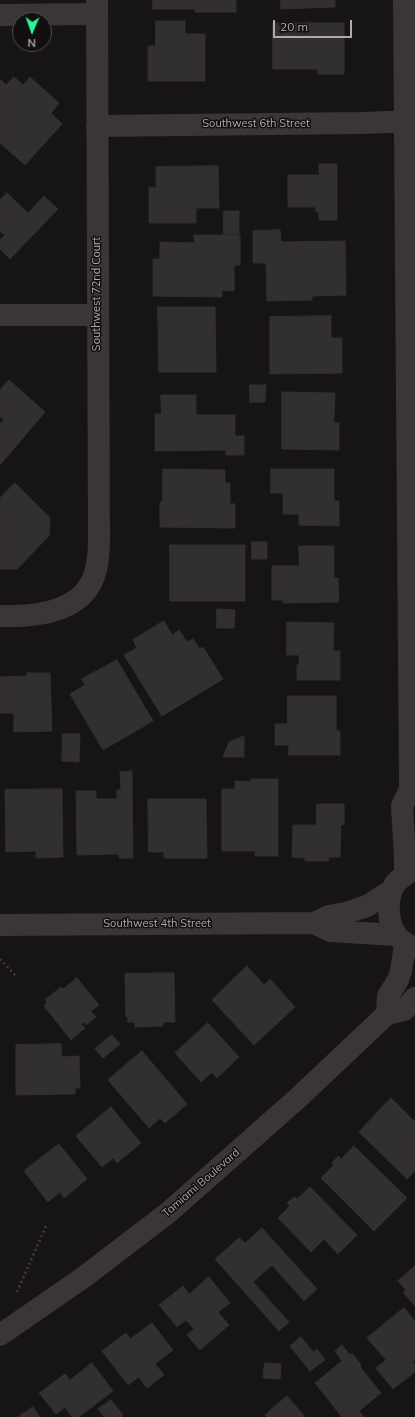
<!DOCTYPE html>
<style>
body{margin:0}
#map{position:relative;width:415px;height:1417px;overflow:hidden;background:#161414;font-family:Mulish,sans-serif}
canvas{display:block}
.north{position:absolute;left:12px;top:12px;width:40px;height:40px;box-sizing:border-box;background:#110f0f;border:1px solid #534b4e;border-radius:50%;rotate:182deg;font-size:11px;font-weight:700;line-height:16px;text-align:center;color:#b7a5ad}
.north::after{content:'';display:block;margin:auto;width:14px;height:18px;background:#2af792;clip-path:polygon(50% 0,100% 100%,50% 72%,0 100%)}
.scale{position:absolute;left:273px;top:20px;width:79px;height:18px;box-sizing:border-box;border:2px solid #b7a5ad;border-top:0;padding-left:5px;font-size:12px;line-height:14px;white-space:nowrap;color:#b7a5ad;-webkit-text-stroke:3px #110f0f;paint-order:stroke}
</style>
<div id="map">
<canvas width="415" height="1417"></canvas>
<div class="north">N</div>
<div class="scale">20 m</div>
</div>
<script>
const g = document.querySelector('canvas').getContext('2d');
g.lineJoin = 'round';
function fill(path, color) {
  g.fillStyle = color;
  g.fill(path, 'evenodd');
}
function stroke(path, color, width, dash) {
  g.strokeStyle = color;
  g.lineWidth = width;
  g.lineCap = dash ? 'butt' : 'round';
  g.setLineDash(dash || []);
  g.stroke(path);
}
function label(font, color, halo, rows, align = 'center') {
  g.font = font + ' Mulish,sans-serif';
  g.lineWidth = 3;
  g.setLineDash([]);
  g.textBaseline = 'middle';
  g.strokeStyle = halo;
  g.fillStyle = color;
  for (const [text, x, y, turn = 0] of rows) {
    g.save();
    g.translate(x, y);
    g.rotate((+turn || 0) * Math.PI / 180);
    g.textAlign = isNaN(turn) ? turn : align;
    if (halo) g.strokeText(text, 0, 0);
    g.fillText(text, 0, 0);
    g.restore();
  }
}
const building = new Path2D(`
 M153,0H236V12H195V9H153Z
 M281,0H335V7L281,9Z
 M156,21H185V34H205V81H148V46H155Z
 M273,23H344V74H318V69H273Z
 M14,77L23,85L30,77L59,103L51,113L62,124L25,165L0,143V79L6,85Z
 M319,164H337V220H319V212H316V207H288V175H319Z
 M218,166L219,208H196V223H149V187L156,188V167Z
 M7,193L28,213L44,196L58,209L10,259L0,249V240L5,235L0,231V200Z
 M224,211H239V234H224Z
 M280,230L281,242L345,241L346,295L312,296V300L267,301L266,263H253V231Z
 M194,235H240V265H234V291L222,290V297L153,296V259H160V242L194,243Z
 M158,307H215L216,372H159Z
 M331,316V338H342V373L270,374V317Z
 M9,380L45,412L0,465V424L4,420L0,417V390Z
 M250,385H266L265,402H250Z
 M282,392L335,393L334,423H339V450L282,449Z
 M161,395H196V415H235V436H244V455H226V450L155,451V414H161Z
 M163,469L225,470V483H230V504H235V528L160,527V502L162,501Z
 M271,469H334V501H339V526L299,525V514H283V493H271Z
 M15,483L50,518L49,536L17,569H1L0,567V498Z
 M252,542H267V559H252Z
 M170,545H245V601H170Z
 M299,546H334V578H338L339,602L283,603V600H272V566H299Z
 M217,609L235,610L234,628H217Z
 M164,621L172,635L179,630L187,642L193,639L200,649L203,647L223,679L162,716L124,655L137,648L133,640Z
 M287,622L334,623L333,651H340V680H297V665H299V655H287Z
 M117,660L153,721L103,750L70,694L85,685L82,679Z
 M27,673H50L52,731L14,732V713H0V677L27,676Z
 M288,696H336V730L340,731V755H288L289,745H275V724H287Z
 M63,734H80L79,762L62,761Z
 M244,736V757H223L229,742Z
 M132,771L133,858H119V854L77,855L76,791H96V799H117V790H121L120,772Z
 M251,779H278V856H255V851H222V789H235V781L251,782Z
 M62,789L63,857L36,858V851L6,852L5,790Z
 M148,799H206L207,858H164V852H149Z
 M317,804H344V825L341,824L340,857H329L328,861H305V858L292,857L293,825H316Z
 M247,966L264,985L270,979L295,1007L254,1045L212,1000Z
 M174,973L175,1022H163V1026L135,1027V1022H128V1017H126L125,974Z
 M77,978L99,1005L91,1011L96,1017L86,1025L84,1022L81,1024L85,1028L71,1040L44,1006L47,1003L45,1000L61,987L63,989Z
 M208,1023L239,1057L217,1078L212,1072L201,1082L175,1053Z
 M112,1035L120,1044L103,1058L95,1049Z
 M61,1044L62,1057L79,1056L80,1088H75V1094L16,1095V1045Z
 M142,1051L187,1104L165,1123L160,1118L149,1128L108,1080Z
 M391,1098L415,1122V1171L407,1179L359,1132Z
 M111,1107L141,1143L117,1163L113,1158L102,1167L76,1136Z
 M59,1144L87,1179L64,1198L60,1192L48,1202L24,1171Z
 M354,1146L407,1198L374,1231L321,1178L334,1165L332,1163L338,1156L341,1159Z
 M310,1187L357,1235L338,1254L324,1239L311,1252L278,1218L290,1206L287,1203L294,1197L297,1199Z
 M262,1228L317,1289L304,1301L272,1265L253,1282L289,1322L279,1331L215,1259L239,1238L245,1243Z
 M415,1266V1306L403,1292L406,1290L398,1281Z
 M209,1277L230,1303L218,1312L229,1325L200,1350L187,1335L194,1329L186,1320L177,1327L159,1305L183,1286L189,1294Z
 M404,1308L415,1321V1360L413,1362L415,1365V1372L393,1389L376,1368L386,1360L367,1338Z
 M152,1323L173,1350L155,1364L164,1375L147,1388L139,1377L128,1385L102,1351L126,1333L130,1339Z
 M301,1337L313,1352L317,1349L325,1360L310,1371L290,1346Z
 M342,1345L350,1355L352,1353L361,1365L360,1367L381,1393L359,1411L364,1417H342L315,1383L342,1361L335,1351Z
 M92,1363L113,1391L79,1417H72L65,1407L56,1414L39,1393L65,1374L70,1380Z
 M265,1363L281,1364L280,1379L263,1378Z
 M287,1396L305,1417H267L265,1415Z
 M111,1400L123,1415L121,1417H104L98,1409Z
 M33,1407L40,1417H18Z`);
fill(building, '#322f2f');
stroke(building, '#322e2e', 1);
stroke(new Path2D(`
 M0,959L17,977
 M17,1292L46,1226`), '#423b3e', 2.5, [2, 3]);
stroke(new Path2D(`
 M404,0L410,789L402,806L405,858V875
 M0,15L96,14
 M97,126L361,123L415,121
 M0,315H97
 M0,616C33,617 81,613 94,576C98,565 99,552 99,539L97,0`), '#3b3537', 22);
stroke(new Path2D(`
 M415,869C408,873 400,877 395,884C386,898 387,923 397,936C402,942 408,945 415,948
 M314,923L330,931L396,935
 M0,925L314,923L329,916L346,913L367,906L392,890
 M387,1014L388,996L398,980L401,971L405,944
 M0,1335L84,1277L169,1212L298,1098L387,1014L404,1010L415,998`), '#3b3537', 22);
label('11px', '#b7a5ad', '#110f0f', [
 ["Southwest 6th Street",256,124],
 ["Southwest 72nd Court",97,294,-90],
 ["Southwest 4th Street",157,924],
 ["Tamiami Boulevard",201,1183,-41]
]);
</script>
